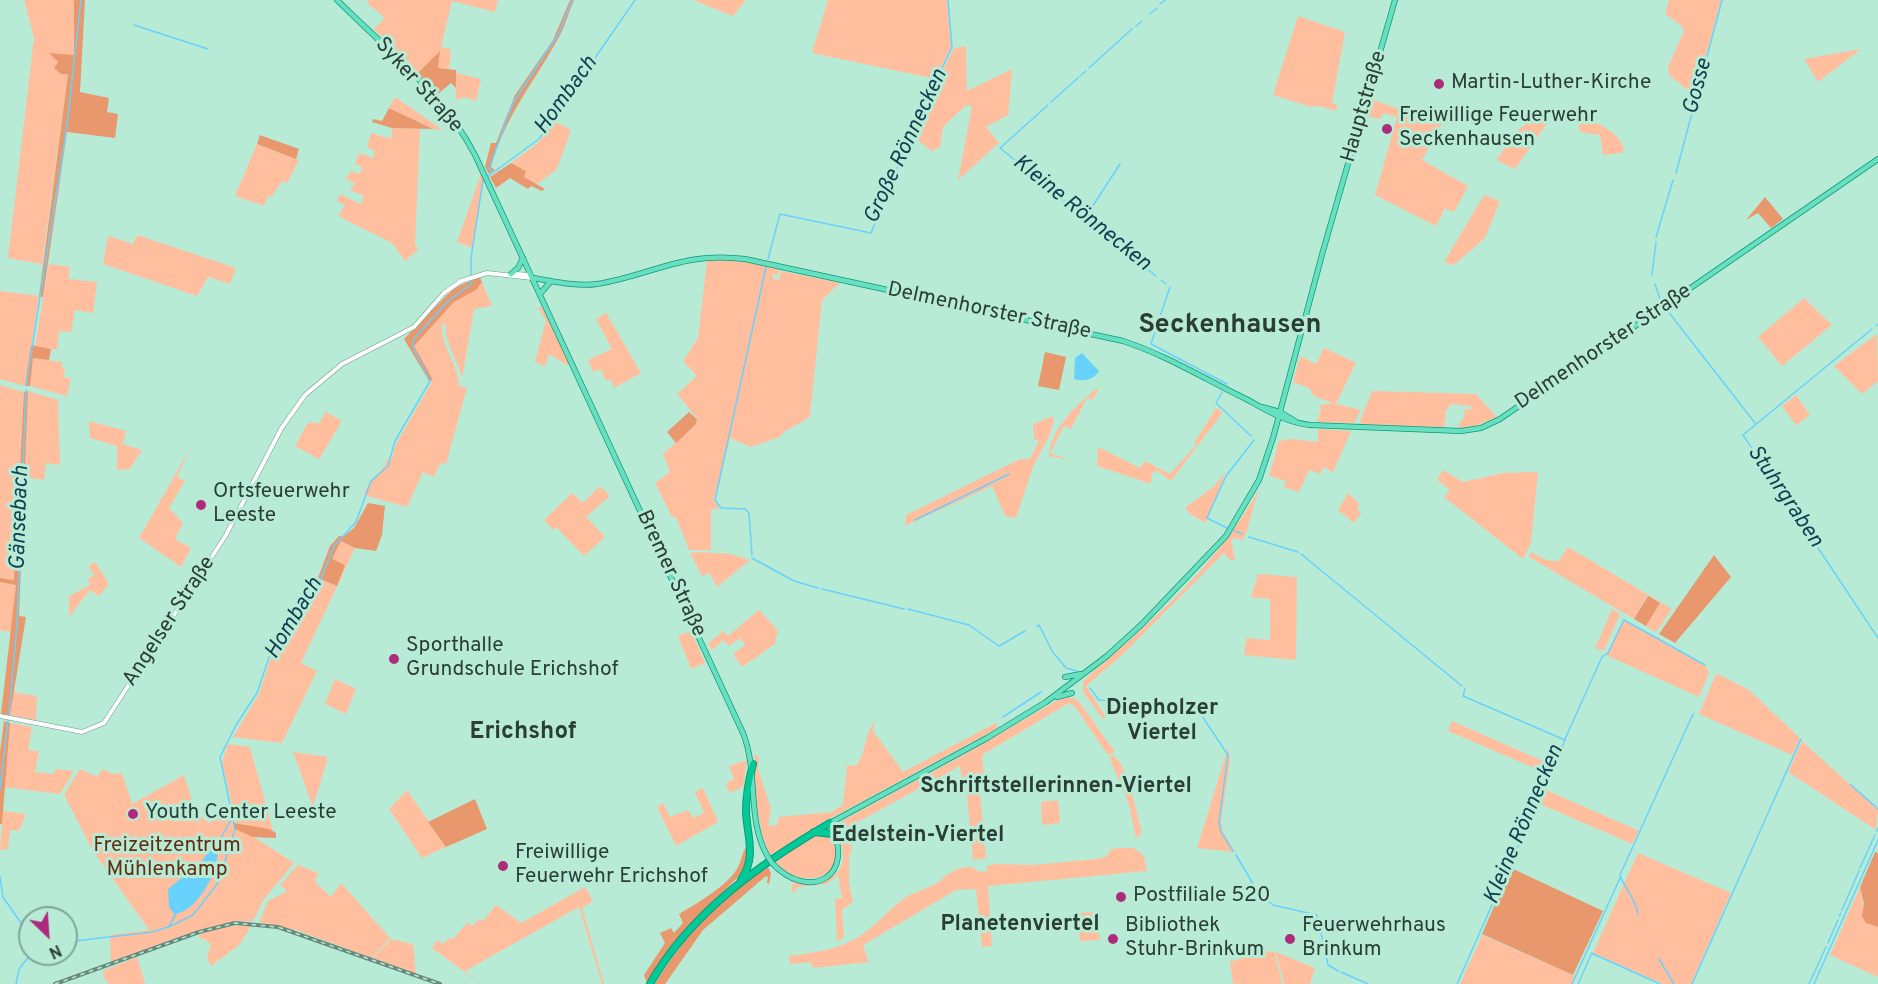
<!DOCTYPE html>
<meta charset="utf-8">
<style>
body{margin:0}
#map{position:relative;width:1878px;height:984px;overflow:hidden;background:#b8ebd6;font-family:Overpass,sans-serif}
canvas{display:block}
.north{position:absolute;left:18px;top:906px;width:60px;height:60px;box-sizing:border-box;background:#b8ebd6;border:2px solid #7fa696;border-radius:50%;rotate:155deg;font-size:16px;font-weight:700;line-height:24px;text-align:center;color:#2a3e36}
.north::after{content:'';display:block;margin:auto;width:21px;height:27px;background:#ac2c7b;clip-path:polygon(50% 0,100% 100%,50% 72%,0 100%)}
</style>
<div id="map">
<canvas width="1878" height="984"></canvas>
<div class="north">N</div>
</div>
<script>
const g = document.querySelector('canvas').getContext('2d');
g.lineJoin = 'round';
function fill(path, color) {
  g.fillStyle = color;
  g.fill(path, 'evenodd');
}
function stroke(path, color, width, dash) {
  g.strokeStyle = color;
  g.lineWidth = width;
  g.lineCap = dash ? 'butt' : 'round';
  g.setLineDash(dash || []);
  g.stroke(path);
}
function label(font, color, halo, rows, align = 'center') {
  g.font = font + ' Overpass,sans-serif';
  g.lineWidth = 6;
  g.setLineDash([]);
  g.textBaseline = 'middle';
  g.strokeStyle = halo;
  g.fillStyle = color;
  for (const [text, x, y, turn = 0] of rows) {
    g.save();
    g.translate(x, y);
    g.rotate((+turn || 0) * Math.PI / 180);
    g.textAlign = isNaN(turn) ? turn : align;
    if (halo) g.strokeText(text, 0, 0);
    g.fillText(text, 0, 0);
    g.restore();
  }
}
fill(new Path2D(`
 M24,0H74V56L50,53L58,62L54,68L68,74L42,264L8,258L34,38Z
 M368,0H498L495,12L452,1L441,47L451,49L449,69L438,68L440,52L418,73L374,29L385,18L367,3Z
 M693,0H746L733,16Z
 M828,0H947L951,47L936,79L812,53Z
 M1669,0H1721L1695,96L1669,75L1668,67L1684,31L1682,26L1665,14Z
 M1298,16L1345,32L1332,103L1338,105L1336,111L1319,106L1311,107L1273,95Z
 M966,46L967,91L1012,69L1008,115L986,127L999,143L958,180L972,106L966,105L943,127L940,147L932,151L912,136L953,49Z
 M1861,49L1818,82L1804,59L1855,50Z
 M456,73L481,79L476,101L464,97L456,100Z
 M395,97L443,130L433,129L389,108Z
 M1371,99L1416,115L1419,107L1444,120L1422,160L1468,186L1454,212L1445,208L1436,226L1375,195L1397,117L1383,113L1381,119L1366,116Z
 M1578,119C1595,119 1620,133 1624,149L1622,153L1603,155L1600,135L1580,132Z
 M553,121L571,130L557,169L537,184L524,177L526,171L511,163L539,142Z
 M1530,121L1548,122L1515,169L1496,160L1519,129Z
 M392,128L420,129L415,245L418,250L405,261L392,243L338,216L345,205L337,201L340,194L360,204L364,196L350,190L355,183L346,179L351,171L360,174L362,167L355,164L359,153L373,158L375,151L367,147L371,133L391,139Z
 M257,144L299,160L287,183L282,181L272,196H268L264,206L235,196Z
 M481,174L484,180L473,248L457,242Z
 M1484,195L1500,201L1485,238L1454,265L1444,262Z
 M137,235L236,268L230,284L208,277L197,296L103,264L108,236L133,244Z
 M707,260L739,261L779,269L778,275L773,274V279L779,280L781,271L840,283L822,300L810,416C802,425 787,426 780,437L751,447L730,438L714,499L719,509H711V550H689L676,517H672L655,483L670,472L663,454L696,424L697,418L677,394L697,376L683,361L698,338Z
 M49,264L70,267L68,279L97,282L93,313L75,310L71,332L59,331L57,350L35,346Z
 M482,282L492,306L474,309L462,378C458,360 444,343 446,324L442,325C441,348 458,364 459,386L467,388L446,464L440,463L434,477L423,472L407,507L364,495C368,478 383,474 388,458H392L396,444L433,380L413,346L454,302L475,290Z
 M0,291L39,296L25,386L0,379Z
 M1804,298L1832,325L1782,366L1758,337Z
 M537,307H541L546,314L570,364L567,365L549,354L545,366L535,362L546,320Z
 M606,313L641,373L614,388L611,380H605L601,369L593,372L588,360L612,349L596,319Z
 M1877,334L1878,381L1862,394L1834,366Z
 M1324,348L1356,363L1336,404L1361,410L1354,423L1317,422L1321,409L1319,405L1333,403L1314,396L1309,388L1293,382L1300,356L1316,364Z
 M33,358L62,362V368L65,369L63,377L71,379L67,396L30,386Z
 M0,385L24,392L14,580L0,578Z
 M1100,386L1093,400L1087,398L1071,429L1064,426L1050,453L1069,460L1049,456C1049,430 1081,400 1100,386Z
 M28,391L58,400L60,465L46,463L44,480L24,477Z
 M1372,391L1476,394L1497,417L1475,426L1457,428L1464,416L1465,409H1471L1472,406L1451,404L1446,411L1444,427L1361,425L1360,421Z
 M1796,395L1810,415L1796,425L1782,406Z
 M1216,408L1223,412L1171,481L1157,471L1152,473L1151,484L1097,466L1098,447L1140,468L1144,462H1147L1170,474L1196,445L1194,443Z
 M326,412L342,421L319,459L295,446L307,424L312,422L318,424Z
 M1053,416L1054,421L1050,434L1033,467L1016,518L1005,516L992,486L905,526L906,515L1020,459H1030L1039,440H1034L1033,424Z
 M89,421L126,431L123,444L142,450L130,469L117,470V446L90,438Z
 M1318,429L1351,431L1333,472L1323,467L1320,474L1309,470L1299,492L1284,487L1286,481L1269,476L1279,441L1291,439L1318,442Z
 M191,447L177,477L185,481L169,508L183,523L175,539L191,548L181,567L139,538Z
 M1443,470L1463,482L1503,473L1538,472L1531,543L1523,559L1444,497L1450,490L1437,480Z
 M1226,472L1206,523L1190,514L1185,508L1214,486Z
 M600,486L610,496L586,517L605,537L584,556L556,527L553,530L544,520L572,493L583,503Z
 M1259,489L1246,533L1242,540L1234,538L1231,540L1235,560H1230L1224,553L1122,655L1086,686L1106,717L1103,719L1083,692V681C1148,624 1217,567 1259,489Z
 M1348,493L1360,504L1357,509L1361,513L1354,523L1338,510Z
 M341,540L355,548L301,663L317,671L282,743L233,737L259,694L273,651L316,594L321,580L337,586L332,559Z
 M1568,547L1672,609L1656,632L1646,626L1660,603L1647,596L1634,619L1529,557L1531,552L1546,560L1559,561Z
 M701,552L730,554L750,560L717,587L710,573L702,576L690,553Z
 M95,562L109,584L99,596L90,590L69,617V596L90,585L88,579L94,575L88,566Z
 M1258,574L1297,577L1296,660L1244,655L1246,638L1270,640V599L1251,597Z
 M0,582L16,584L12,632L0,630Z
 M1612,609L1620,614L1604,650L1595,649Z
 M759,610L778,631L775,644L742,667L733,654L745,645L740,638L729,646L723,640L712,650L708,644L723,631L728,636Z
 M1623,620L1706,666L1709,673L1699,697L1606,655Z
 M691,631L705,663L691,669L678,636Z
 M1718,674L1749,690L1800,738L1792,755L1699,714L1715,676Z
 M335,679L356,689L346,714L325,704Z
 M13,692L37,696L36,720L10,715Z
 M1063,697L1074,698L1080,703L1115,752L1108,755L1075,707L1069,703L982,755L985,792L980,793L986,858L973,860L967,794L963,788L960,766L845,829L852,848L849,858V884L853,902L842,910L844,938L837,941L835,899L842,898L838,875L827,884L797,887L796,891L791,892L793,882C813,886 844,882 843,854C843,845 837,836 834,827L838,823L960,757Z
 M875,721L873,731L903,772L996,723L998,728L818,825L770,855C759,838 752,776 755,754L759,758L758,769L771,809L768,826L777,825L779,817L832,812L843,804L847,765L856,766C866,753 864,734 875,721Z
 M1452,721L1552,765L1548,774L1448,731Z
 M10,723L32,727L28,750L39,751L35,772L54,774L55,769L74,771L60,794L3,787Z
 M1802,741L1878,810L1876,830L1788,772Z
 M228,744L250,747L273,831L236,823L222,762Z
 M1228,748L1230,761L1221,822L1223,831L1235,852L1197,848Z
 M293,752L328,757L313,807Z
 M1113,755L1121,764L1131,789L1141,829V834L1136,838L1129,804L1109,757Z
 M747,760L743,787L729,793L726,783L734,779L729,766Z
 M80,769L97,777L102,769L113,774L122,773L132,804L184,775C191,795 191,809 209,823L230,808L235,829L248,833L294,863L264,899L253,921C203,923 157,946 111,963L110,935L149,930L93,851L65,797V793Z
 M703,788L718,822L676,846L657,807L663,803L670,817L688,810L693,818L704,813L695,792Z
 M1544,789L1639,831L1632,844L1538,803Z
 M407,790L446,847L422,858L389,809Z
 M1058,800L1060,823L1042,825L1041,802Z
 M3,811L26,814L19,831L10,830L8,849L0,850Z
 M819,834L830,836C859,869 803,898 775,861Z
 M1121,848H1134L1144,856L1147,871L988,886L992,946L982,947L976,889L956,890L863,945L869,962L814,968L810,962L790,964L789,956C812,953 835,950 855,939C874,928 887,911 903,899C912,892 929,889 938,882C950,873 956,866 973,867L979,872L987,871V866L994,864L1033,865L1097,859L1107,856L1111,849Z
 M1638,853L1731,893L1691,984H1663L1593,953Z
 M298,865L318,873L315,882L331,897L341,883L390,938L372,958L296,930L259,922L268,901L287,891L280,885Z
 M585,887L593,901L582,908L604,984H602L579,907L465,971L481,984L432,948L437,940L443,944L449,938L453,939L468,922L472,926L480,919L483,921L496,905L521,923Z
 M1860,887L1866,923L1878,927V977L1830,955Z
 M1094,912L1100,940L1080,941L1077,913Z
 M252,925L239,945L211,966L207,957L211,945L205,939L201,940L199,934L224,927Z
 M1482,935L1575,976L1571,984H1460Z
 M391,939L413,944L416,974L373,958Z
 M1264,951L1275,952L1282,984H1233L1230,962Z
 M1276,952L1315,968L1310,984H1284Z
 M137,957L145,984H109L104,978L103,971Z`), '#ffbf9f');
fill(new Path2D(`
 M74,0H85L80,92L109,98L107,112L118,114L115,138L67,132L43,297L39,296L68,74H61L54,68L58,62L49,53L74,55Z
 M570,0H574C569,11 566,24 560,35C535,82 506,113 491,167L495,170L489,174L485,167L491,143H496L515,95L553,40Z
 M440,51L438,68L456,70V88L451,83L438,94L418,73Z
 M389,108L433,129L392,128L372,122L373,119L382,121Z
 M260,135L299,149L296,159L257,144Z
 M511,163L526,171L524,177L545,189L542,191L531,186L528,189L510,178L496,188L490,177Z
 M1765,197L1783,219L1771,228L1758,213L1746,220Z
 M480,277L482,282L476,290L454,302L414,346L433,380L429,381L404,339L454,288Z
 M31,345L51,349L49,360L33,358L30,386H25Z
 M1045,352L1066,357L1059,390L1038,386Z
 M28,391L19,616L26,617L10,715L1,714L16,585L0,582V578L14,580L24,392Z
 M689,412L697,419L696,424L676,443L667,432Z
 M368,503L385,506L382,535L376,551L355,548L341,541L332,559L345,565L337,586L318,578L330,546L339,536H344L354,528Z
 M1714,555L1731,577L1675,643L1659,634Z
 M1648,596L1660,603L1646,626L1634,619Z
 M4,721L10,723L2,824H0V752Z
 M475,799L487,829L446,847L428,822Z
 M234,823L269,829L276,833V838L253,837L235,829Z
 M747,846L749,861L746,869L683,932L647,983L644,975L665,943L660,933L671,928L674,933L683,923L679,914C696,904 729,885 738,867C742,860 742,852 747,846Z
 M1875,852L1878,853V927L1866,923L1862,916L1864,904L1860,887Z
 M768,867L771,873L769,884L767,883L768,877L766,876L703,930L665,984H655C682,939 723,894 768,867Z
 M1511,868L1603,911L1573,975L1482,934Z`), '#e9976d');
fill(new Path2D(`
 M1082,353L1099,371C1094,380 1083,382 1074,379L1075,358Z
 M215,844L217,845C222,866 198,913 174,914L169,907L168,889L200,863Z`), '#68d1fc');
stroke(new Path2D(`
 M1160,4L1165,0
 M1150,14L1157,8
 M134,25L208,49
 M1136,26L1142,21
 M1089,68L1132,29
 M1081,75L1086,71
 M1051,102L1079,77
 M1048,105L1000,148L1156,276
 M492,173L489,168L513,103L559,33L572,0
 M1676,173L1722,0
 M487,177L539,139L635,0
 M1087,215L1120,164
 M1656,237L1673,180
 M768,259L780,214L871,233L907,143L952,47L948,0
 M1652,275L1656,242
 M471,276V258L483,180
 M1161,280L1166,284
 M1655,284L1661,302
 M1170,287L1151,344L1227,384
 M1667,310L1755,423
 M1876,326L1878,324
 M1872,329L1743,435L1878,638
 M26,386L67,126L81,0
 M1222,392L1216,403L1251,436
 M915,520L1009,474
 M1227,528L1207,518L1226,476L1254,440
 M1235,531L1242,534
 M1249,537L1298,552
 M1301,554L1462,686
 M752,555L749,513L745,509L721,508L715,500L766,267
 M752,558L794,581L818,588
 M822,589L904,609
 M908,609L969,625L999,646L1025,631
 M1037,626L1039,625L1052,651L1066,668L1077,671
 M1090,688L1099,700L1119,702
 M1126,702L1149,703
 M1156,703H1168
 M1200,713L1228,755L1219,822L1221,832L1233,851
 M9,715L17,624L26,390
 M1003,717L1041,692
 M1565,739L1602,657L1608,653L1624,620L1705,665
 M1850,784L1878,809
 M0,790L8,720
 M1877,831L1878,828
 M217,845L233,816
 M1236,855L1258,892L1273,905L1317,915L1328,965L1338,971
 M1860,868L1875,835
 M0,877L3,897L30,936
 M1842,910L1859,871
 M1638,914C1636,899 1624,888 1620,875L1693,714
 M1839,916L1841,913
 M169,926L176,914
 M66,942L152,932L171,926L193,915L218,883L235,829L220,757L236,725L257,693L272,649L316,591L334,546L356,522L371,481L388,466L395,441L430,381L413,348V340L447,302L471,284V281
 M1828,943L1838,920
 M1591,953L1660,984
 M1659,959L1674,984
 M1341,972L1368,984
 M16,984L19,969L31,954
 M1457,984L1565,740L1463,696L1465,689
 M1572,984L1620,878
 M1578,984L1591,955
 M1692,984L1801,739
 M1809,984L1826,947
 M1814,984L1878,840`), '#68d1fc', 1.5);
const secondary = new Path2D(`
 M516,274L531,275
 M0,716L82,732L104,723L226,535L281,429L305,395L342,364L414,327L444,293L461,281L487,273L532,278`);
const primary = new Path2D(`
 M337,0C385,48 444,94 475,155L743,733C759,773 746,820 768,857
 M511,274L518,268L523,258
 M533,278C552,281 577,287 597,284C653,275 682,251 745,259L1123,341C1166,355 1205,379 1246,399C1268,411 1285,422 1310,425L1461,431L1481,428L1500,419L1878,159
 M540,294L551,281
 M1262,407L1280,412L1295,421
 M1065,677L1081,674
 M1057,697L1072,693
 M830,823L987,738L1046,702L1107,656L1142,624L1226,536L1259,480L1273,438L1323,251L1395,0
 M772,863C808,902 858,878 830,823`);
const highway = new Path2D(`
 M814,832L832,834
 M741,880C757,856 747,837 746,811C746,795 749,779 753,764
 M650,984C690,913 761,863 830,823`);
stroke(secondary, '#6b9c88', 5);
stroke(primary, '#109876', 6);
stroke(highway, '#109876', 8);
stroke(secondary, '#fff', 4);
stroke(primary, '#67dfc1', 4.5);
stroke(highway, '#02c998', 6);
const rail = new Path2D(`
 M55,984L199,932L235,923L278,927L440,984`);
stroke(rail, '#688a7c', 4);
stroke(rail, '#b8ebd6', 1.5, [4.5]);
const primaryBridge = new Path2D(`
 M768,857L772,863`);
stroke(primaryBridge, '#109876', 6, []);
stroke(primaryBridge, '#67dfc1', 4.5);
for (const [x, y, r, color] of [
 [1439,84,6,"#ac2c7b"],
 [1387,129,6,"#ac2c7b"],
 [201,505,6,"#ac2c7b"],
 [394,659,6,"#ac2c7b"],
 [133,814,6,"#ac2c7b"],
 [503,866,6,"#ac2c7b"],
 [1121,897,6,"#ac2c7b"],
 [1113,939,6,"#ac2c7b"],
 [1290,939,6,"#ac2c7b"]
]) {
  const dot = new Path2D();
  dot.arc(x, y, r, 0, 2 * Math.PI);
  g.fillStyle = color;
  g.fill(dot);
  stroke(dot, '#b8ebd6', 2);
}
label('21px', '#2a3e36', '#b8ebd6', [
 ["Martin-Luther-Kirche",1451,84],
 ["Freiwillige Feuerwehr",1399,117],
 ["Seckenhausen",1399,141],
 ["Ortsfeuerwehr",213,493],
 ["Leeste",213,517],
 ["Sporthalle",406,647],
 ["Grundschule Erichshof",406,671],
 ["Youth Center Leeste",145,814],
 ["Freiwillige",515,854],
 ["Feuerwehr Erichshof",515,878],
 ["Postfiliale 520",1133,897],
 ["Bibliothek",1125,927],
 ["Stuhr-Brinkum",1125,951],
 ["Feuerwehrhaus",1302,927],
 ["Brinkum",1302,951]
], 'left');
label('21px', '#2a3e36', '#b8ebd6', [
 ["Syker Straße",418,86,48],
 ["Hauptstraße",1365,107,-74],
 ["Delmenhorster Straße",989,312,12],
 ["Delmenhorster Straße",1604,348,-34],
 ["Bremer Straße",670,574,65],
 ["Angelser Straße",170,622,-57]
]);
label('21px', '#622e0f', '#b8ebd6', [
 ["Freizeitzentrum",167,847],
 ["Mühlenkamp",167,871]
]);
label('italic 22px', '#103f51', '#b8ebd6', [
 ["Gosse",1699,87,-75],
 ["Hombach",567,96,-54],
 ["Große Rönnecken",907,147,-65],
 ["Kleine Rönnecken",1081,214,39],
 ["Stuhrgraben",1784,497,56],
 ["Gänsebach",21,518,-88],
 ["Hombach",295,619,-59],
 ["Kleine Rönnecken",1525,825,-67]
]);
label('bold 22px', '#2a3e36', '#b8ebd6', [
 ["Diepholzer",1162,710],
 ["Viertel",1162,735],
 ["Schriftstellerinnen-Viertel",1056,788],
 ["Edelstein-Viertel",918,837],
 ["Planetenviertel",1020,926]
]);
label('bold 24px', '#2a3e36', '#b8ebd6', [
 ["Erichshof",523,733]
]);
label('bold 27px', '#2a3e36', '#b8ebd6', [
 ["Seckenhausen",1230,327]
]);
</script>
